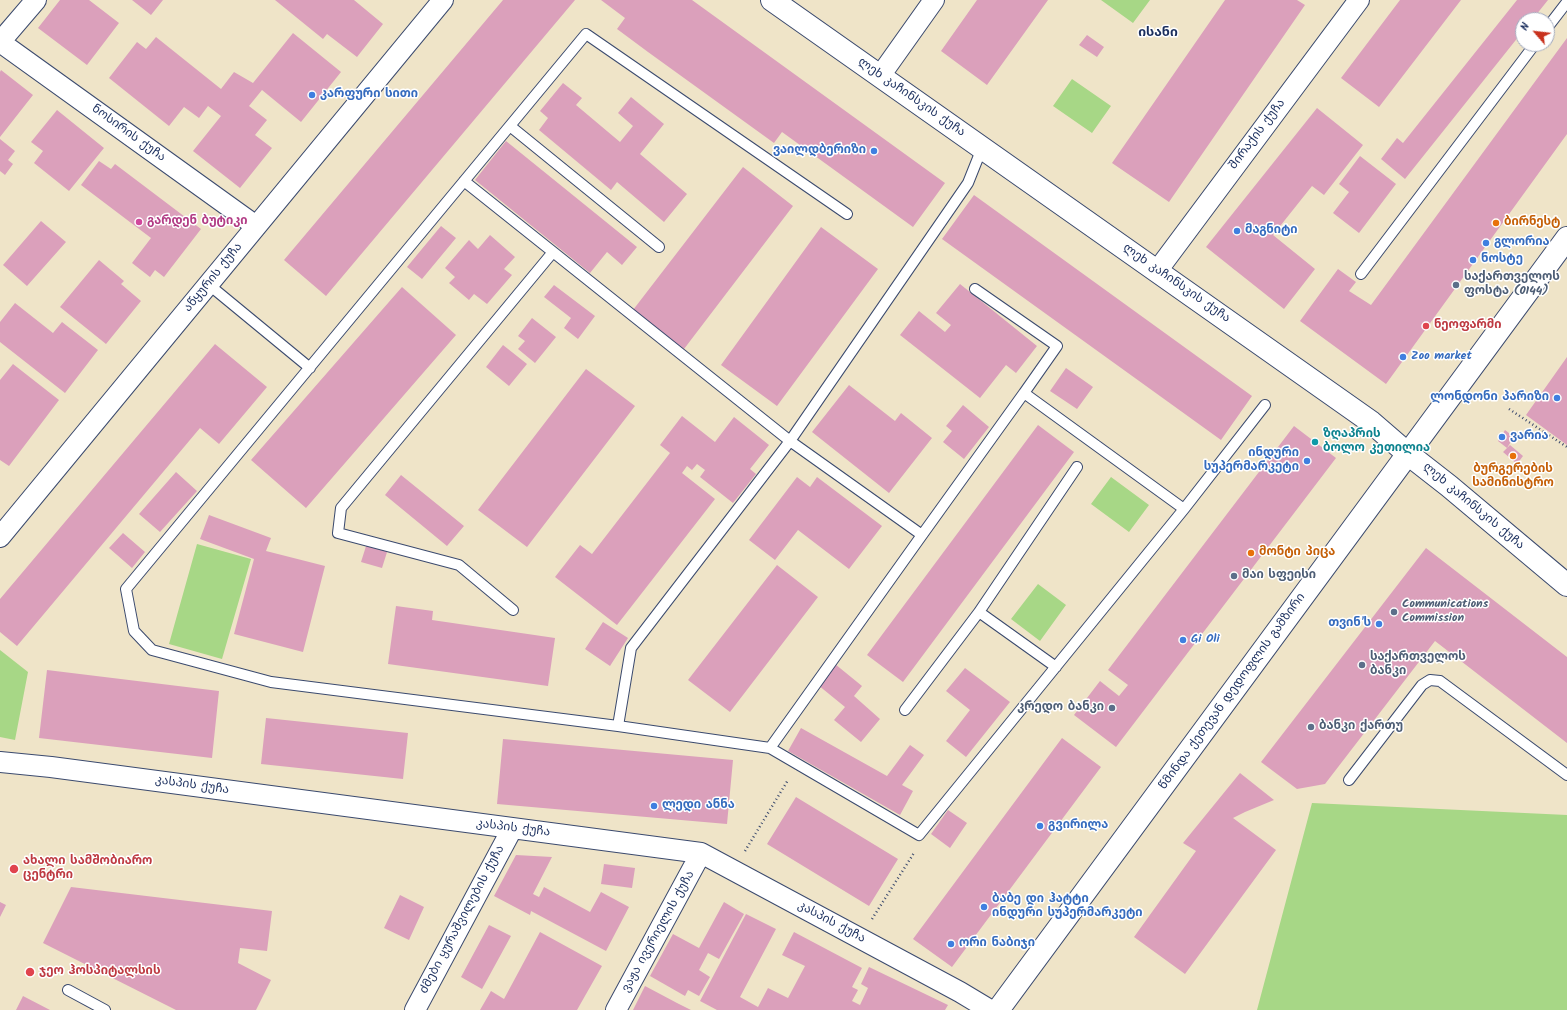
<!DOCTYPE html>
<meta charset="utf-8">
<style>
body{margin:0}
#map{position:relative;width:1567px;height:1010px;overflow:hidden;background:#efe4c8;font-family:Kalam,sans-serif}
canvas{display:block}
.north{position:absolute;left:1515px;top:12px;width:40px;height:40px;box-sizing:border-box;background:#fff;border:1px solid #a4acbf;border-radius:50%;rotate:298deg;font-size:11px;font-weight:700;line-height:16px;text-align:center;color:#1b2f5e}
.north::after{content:'';display:block;margin:auto;width:14px;height:18px;background:#c8321e;clip-path:polygon(50% 0,100% 100%,50% 72%,0 100%)}
</style>
<div id="map">
<canvas width="1567" height="1010"></canvas>
<div class="north">N</div>
</div>
<script>
const g = document.querySelector('canvas').getContext('2d');
g.lineJoin = 'round';
function fill(path, color) {
  g.fillStyle = color;
  g.fill(path, 'evenodd');
}
function stroke(path, color, width, dash) {
  g.strokeStyle = color;
  g.lineWidth = width;
  g.lineCap = dash ? 'butt' : 'round';
  g.setLineDash(dash || []);
  g.stroke(path);
}
function label(font, color, halo, rows, align = 'center') {
  g.font = font + ' Kalam,"Noto Sans Georgian",sans-serif';
  g.lineWidth = 3;
  g.setLineDash([]);
  g.textBaseline = 'middle';
  g.strokeStyle = halo;
  g.fillStyle = color;
  for (const [text, x, y, turn = 0] of rows) {
    g.save();
    g.translate(x, y);
    g.rotate((+turn || 0) * Math.PI / 180);
    g.textAlign = isNaN(turn) ? turn : align;
    if (halo) g.strokeText(text, 0, 0);
    g.fillText(text, 0, 0);
    g.restore();
  }
}
fill(new Path2D(`
 M1101,0H1150L1133,23Z
 M1072,79L1111,106L1092,133L1053,106Z
 M1111,477L1149,505L1129,532L1091,504Z
 M197,544L251,559L222,659L169,644Z
 M1038,584L1066,605L1040,641L1011,619Z
 M0,650L28,672L15,740L0,737Z
 M1312,803L1567,815V1010H1257Z`), '#a7d786');
fill(new Path2D(`
 M60,0H89L119,23L87,65L38,28Z
 M132,0H163L151,15Z
 M275,0H354L383,24L357,57L327,34L323,39Z
 M503,0H575L326,296L284,260Z
 M601,0H692L945,183L913,227L782,132L774,143L648,52L617,29L625,18Z
 M977,0H1048L987,85L941,51Z
 M1225,0H1297L1305,5L1169,202L1112,163Z
 M1400,0H1461L1379,107L1341,78Z
 M1517,0H1548L1532,20H1523V31L1405,179L1381,159L1397,138L1403,143Z
 M293,33L341,72L301,122L262,90L249,106L267,120L255,135L272,148L240,188L193,151L221,116L208,106L199,118L184,107L169,126L109,78L137,42L146,49L156,37L221,89L234,72L253,83Z
 M1087,35L1104,47L1097,57L1079,45Z
 M1567,38V134L1386,384L1300,321L1338,269L1356,282L1349,291L1371,305Z
 M1,70L33,95L0,137V72Z
 M563,83L582,98L576,105L620,142L633,126L618,113L631,97L664,124L640,154L687,194L664,222L617,182L611,190L539,130L548,118L540,111Z
 M1317,108L1363,145L1324,195L1312,186L1273,235L1315,269L1284,309L1206,247Z
 M57,110L104,148L69,191L34,163L43,151L31,142Z
 M0,139L15,151L8,160L13,164L5,175L0,171Z
 M506,141L637,247L622,265L607,252L590,273L475,180Z
 M1360,156L1396,184L1359,233L1333,213L1349,192L1339,184Z
 M99,161L111,169L115,164L201,229L164,277L155,270L150,277L132,263L151,238L81,185Z
 M743,167L793,206L684,349L633,310Z
 M974,195L1252,396L1221,440L942,239Z
 M41,221L66,242L27,286L3,265Z
 M441,226L456,238L422,279L407,267Z
 M821,227L878,269L777,406L721,365Z
 M490,235L515,257L504,269L512,275L487,304L474,294L469,300L449,283L455,277L445,268L469,240L478,249Z
 M99,260L124,281L121,284L141,301L106,344L60,307Z
 M960,284L1037,346L1016,373L1006,365L980,398L900,335L919,311L945,332L951,325L936,313Z
 M554,285L595,316L578,339L564,328L571,318L544,297Z
 M402,287L456,335L306,508L251,460Z
 M15,303L53,333L62,322L98,350L65,393L0,342V322Z
 M532,318L556,337L535,363L518,349L525,341L518,336Z
 M215,344L267,387L219,444L200,428L17,646L0,632V599Z
 M503,345L527,364L509,386L486,367Z
 M1567,357V445L1526,415Z
 M13,364L59,400L9,466L0,460V380Z
 M1066,368L1093,387L1077,409L1050,391Z
 M586,369L635,406L527,547L478,510Z
 M849,385L895,421L901,413L932,438L889,493L812,432Z
 M963,405L989,427L964,459L943,442L952,431L946,426Z
 M682,416L715,442L734,417L769,445L750,469L756,474L733,503L700,477L705,470L697,464L692,470L687,466L682,473L715,499L617,625L555,577L580,545L592,554L670,453L660,445Z
 M1038,425L1074,452L903,682L867,655Z
 M1294,426L1336,458L1116,747L1074,715L1100,681L1119,696L1128,685L1108,670Z
 M1505,430L1514,437L1507,448L1498,441Z
 M1510,445L1523,456L1517,464L1503,452Z
 M176,472L197,491L160,532L139,514Z
 M401,475L464,526L447,546L385,495Z
 M797,477L810,487L817,477L882,526L849,569L798,530L775,560L749,540Z
 M209,515L271,538L266,551L325,566L303,652L234,634L254,559L200,539Z
 M123,533L145,552L132,568L109,548Z
 M367,543L388,549L382,568L361,562Z
 M1426,548L1567,657V743L1435,641L1325,784L1297,789L1261,762Z
 M777,565L818,597L730,712L688,680Z
 M396,606L433,611L432,620L555,638L548,686L388,664Z
 M603,622L628,638L610,666L585,649Z
 M835,664L862,686L854,696L880,719L861,742L834,720L845,707L818,685Z
 M965,668L1010,702L966,757L946,741L970,710L946,691Z
 M47,670L219,691L212,758L39,738Z
 M266,718L408,733L403,779L261,764Z
 M801,728L887,776L910,745L924,755L902,785L913,791L900,815L788,751Z
 M1062,738L1101,767L952,967L913,939Z
 M503,739L733,760L727,824L497,804Z
 M1240,773L1274,800L1245,812L1233,818L1276,850L1185,974L1134,937L1196,851L1183,843Z
 M796,797L898,859L869,906L767,844Z
 M948,810L967,823L950,848L931,834Z
 M516,855L552,857L533,894L539,897L544,887L590,912L601,892L629,907L606,951L531,911L530,915L494,896Z
 M604,864L635,868L632,888L601,884Z
 M71,887L272,911L267,951L240,948L238,963L271,980L256,1010H176L43,943Z
 M400,895L424,907L409,940L384,928Z
 M0,902L6,905L0,917Z
 M724,902L744,914L719,959L708,953L699,970L710,977L699,996L688,990L685,996L650,976L673,934L699,948Z
 M746,914L776,929L740,997L758,1007L768,988L788,998L805,966L782,955L794,932L862,968L852,987L858,990L852,1001L860,1005L868,988L861,984L869,967L948,1005L945,1010H717L700,1001Z
 M489,925L511,936L482,989L461,977Z
 M540,932L602,966L577,1010H480L491,991L504,999Z
 M645,986L677,1003L691,1010H633Z
 M23,996L50,1010H16Z`), '#dba0bb');
const service = new Path2D(`
 M1547,28L1567,2
 M510,126L659,247
 M464,181L790,441L922,535L770,748
 M847,214L586,34L126,589L134,631L152,650L271,682L618,726L770,748L919,835L1184,509L1265,405
 M1361,274L1535,44
 M208,284L310,368
 M975,289L1057,346L1024,393
 M922,535L1024,393L1184,509
 M513,610L459,565L338,533L341,508L553,252
 M979,612L1056,667
 M905,710L979,612L1077,467
 M618,726L631,648L790,441L968,183L982,148
 M1349,780L1422,685L1430,680L1440,681L1567,775
 M68,990L105,1010`);
const minor = new Path2D(`
 M0,42L256,226
 M0,42L36,0
 M880,76L934,0
 M1157,271L1359,0
 M0,537L443,0
 M0,762L51,767L701,853L960,992L990,1010
 M415,1010L512,829
 M616,1010L701,853`);
const secondary = new Path2D(`
 M1408,454L1449,486L1567,585`);
const primary = new Path2D(`
 M772,0L1371,422L1408,454
 M998,1010L1567,238`);
stroke(service, '#3b4a6e', 12);
stroke(minor, '#3b4a6e', 22);
stroke(secondary, '#3b4a6e', 24);
stroke(primary, '#3b4a6e', 24);
stroke(new Path2D(`
 M1509,409L1567,447
 M745,851L788,780
 M872,919L914,853`), '#3b4a6e', 2.5, [1, 3]);
stroke(service, '#fff', 10);
stroke(minor, '#fff', 20);
stroke(secondary, '#fff', 22);
stroke(primary, '#fff', 22);
for (const [x, y, r, color] of [
 [312,95,4,"#3f7fe0"],
 [874,151,4,"#3f7fe0"],
 [139,222,4,"#d1479c"],
 [1496,223,4,"#e8710a"],
 [1237,231,4,"#3f7fe0"],
 [1486,243,4,"#3f7fe0"],
 [1473,260,4,"#3f7fe0"],
 [1456,285,4,"#5c6f8a"],
 [1426,326,4,"#e0444e"],
 [1403,357,4,"#3f7fe0"],
 [1557,398,4,"#3f7fe0"],
 [1502,437,4,"#3f7fe0"],
 [1315,442,4,"#0f9aa8"],
 [1513,456,4,"#e8710a"],
 [1307,461,4,"#3f7fe0"],
 [1251,553,4,"#e8710a"],
 [1234,576,4,"#5c6f8a"],
 [1394,612,4,"#5c6f8a"],
 [1379,624,4,"#3f7fe0"],
 [1183,640,4,"#3f7fe0"],
 [1362,665,4,"#5c6f8a"],
 [1112,708,4,"#5c6f8a"],
 [1311,727,4,"#5c6f8a"],
 [654,806,4,"#3f7fe0"],
 [1040,826,4,"#3f7fe0"],
 [14,869,5,"#e0444e"],
 [984,907,4,"#3f7fe0"],
 [951,944,4,"#3f7fe0"],
 [30,972,5,"#e0444e"]
]) {
  const dot = new Path2D();
  dot.arc(x, y, r, 0, 2 * Math.PI);
  g.fillStyle = color;
  g.fill(dot);
  stroke(dot, '#fff', 1.5);
}
label('bold 12px', '#366cbe', '#fff', [
 ["კარფური სითი",320,95],
 ["ვაილდბერიზი",866,151,"right"],
 ["მაგნიტი",1245,231],
 ["გლორია",1494,243],
 ["ნოსტე",1481,260],
 ["Zoo market",1411,357],
 ["ლონდონი პარიზი",1549,398,"right"],
 ["ვარია",1510,437],
 ["ინდური",1299,454,"right"],
 ["სუპერმარკეტი",1299,468,"right"],
 ["თვინ'ს",1371,624,"right"],
 ["Gi Oli",1191,640],
 ["ლედი ანნა",662,806],
 ["გვირილა",1048,826],
 ["ბაბე დი ჰატტი",992,900],
 ["ინდური სუპერმარკეტი",992,914],
 ["ორი ნაბიჯი",959,944]
], 'left');
label('12px', '#1b2f5e', '#fff', [
 ["ლეხ კაჩინსკის ქუჩა",911,98,35],
 ["ნოსირის ქუჩა",128,134,36],
 ["შირაქის ქუჩა",1258,135,-53],
 ["აწყურის ქუჩა",214,278,-51],
 ["ლეხ კაჩინსკის ქუჩა",1176,284,35],
 ["ლეხ კაჩინსკის ქუჩა",1473,507,40],
 ["წმინდა ქეთევან დედოფლის გამზირი",1233,692,-54],
 ["კასპის ქუჩა",192,786,8],
 ["კასპის ქუჩა",513,829,7],
 ["ძმები ყურაშვილების ქუჩა",463,920,-62],
 ["კასპის ქუჩა",831,923,28],
 ["ვაჟა ივერიელის ქუჩა",659,932,-61]
]);
label('bold 12px', '#b23c85', '#fff', [
 ["გარდენ ბუტიკი",147,222]
], 'left');
label('bold 12px', '#c56008', '#fff', [
 ["ბირნესტ",1504,223],
 ["ბურგერების",1513,470,"center"],
 ["სამინისტრო",1513,484,"center"],
 ["მონტი პიცა",1259,553]
], 'left');
label('bold 12px', '#4e5e75', '#fff', [
 ["საქართველოს",1464,278],
 ["ფოსტა (0144)",1464,292],
 ["მაი სფეისი",1242,576],
 ["Communications",1402,605],
 ["Commission",1402,619],
 ["საქართველოს",1370,658],
 ["ბანკი",1370,672],
 ["კრედო ბანკი",1104,708,"right"],
 ["ბანკი ქართუ",1319,727]
], 'left');
label('bold 12px', '#be3a42', '#fff', [
 ["ნეოფარმი",1434,326],
 ["ახალი სამშობიარო",23,862],
 ["ცენტრი",23,876],
 ["ჯეო ჰოსპიტალსის",39,972]
], 'left');
label('bold 12px', '#0d838f', '#fff', [
 ["ზღაპრის",1323,435],
 ["ბოლო კეთილია",1323,449]
], 'left');
label('bold 13px', '#1b2f5e', '#fff', [
 ["ისანი",1158,34]
]);
</script>
